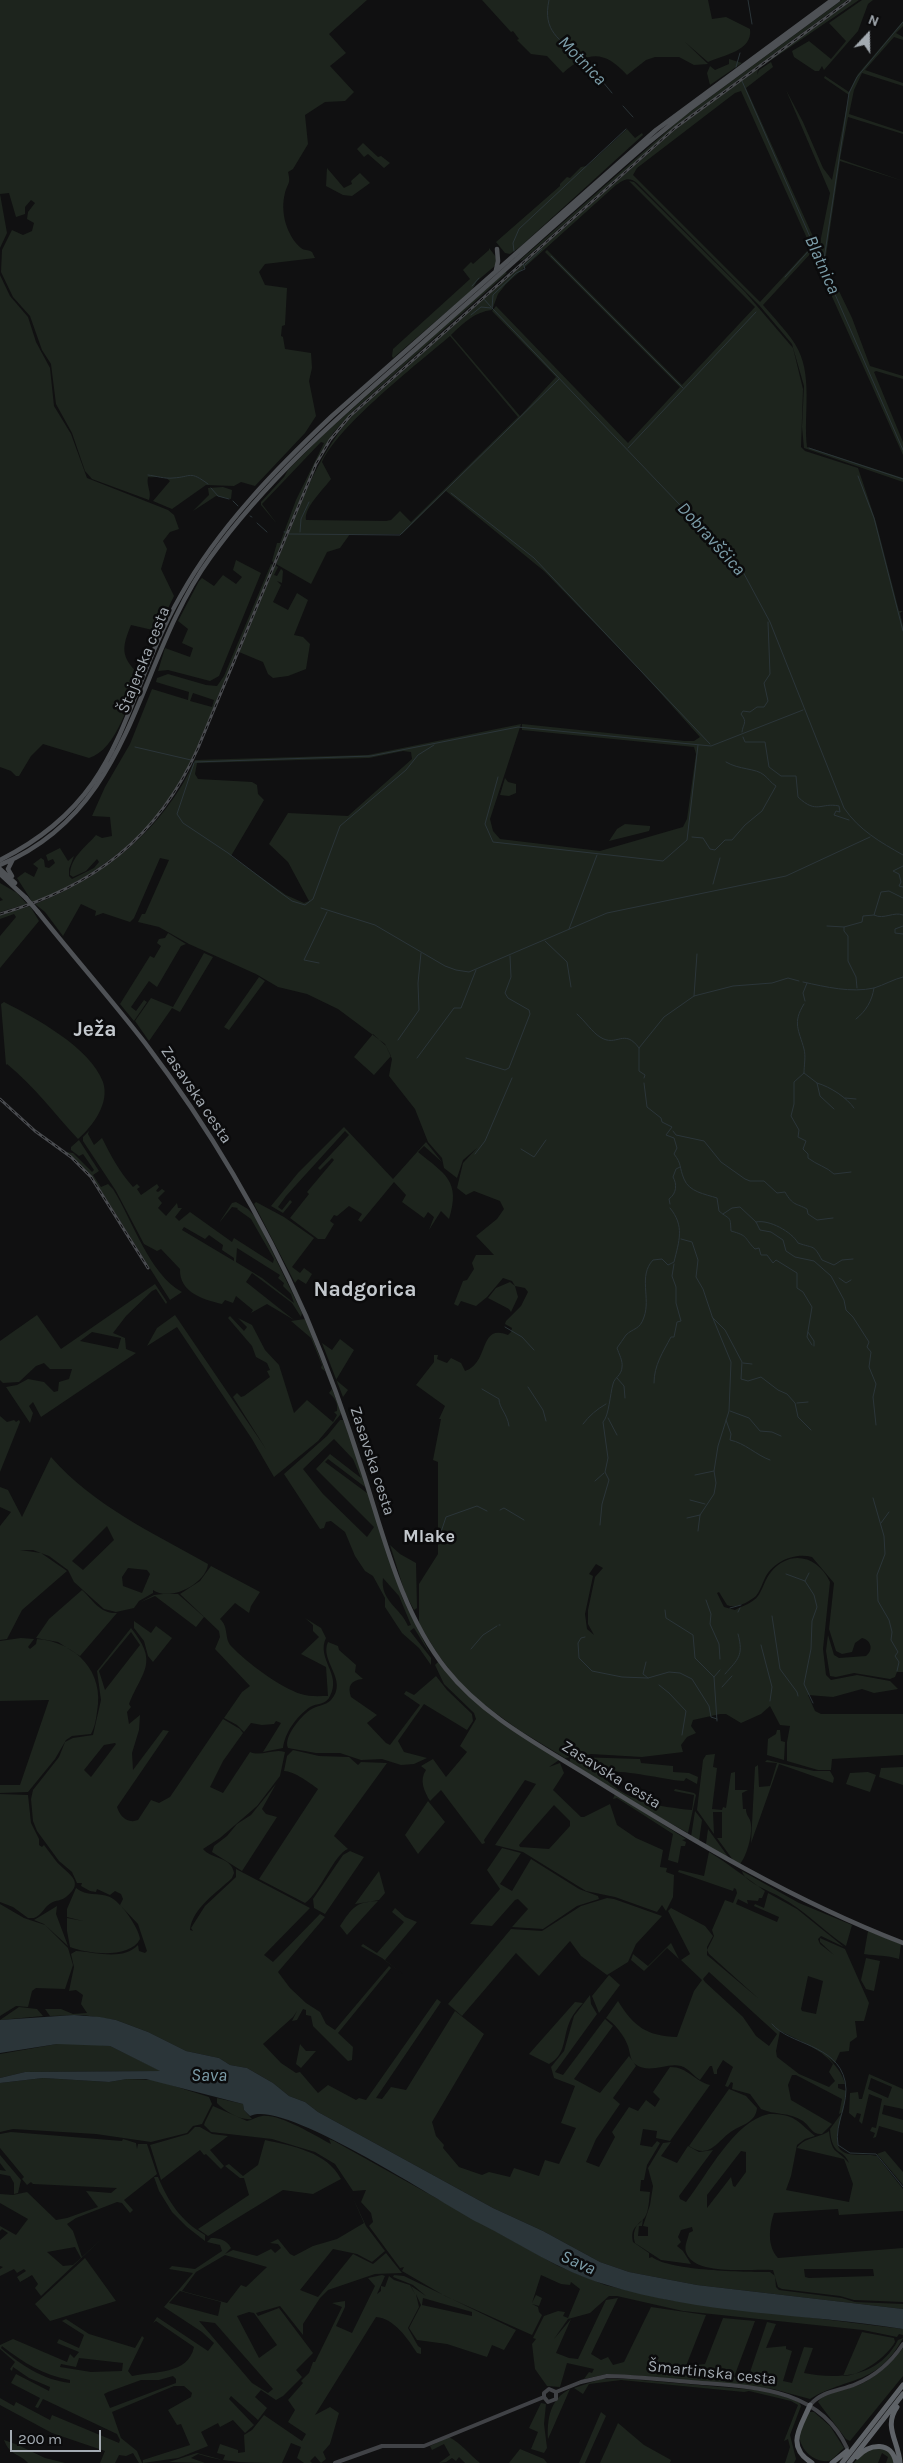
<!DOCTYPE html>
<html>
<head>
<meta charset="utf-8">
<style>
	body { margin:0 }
	#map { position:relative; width:903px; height:2463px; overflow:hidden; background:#101011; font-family:Karla,sans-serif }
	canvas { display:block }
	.north { position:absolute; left:843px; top:10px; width:50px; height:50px; -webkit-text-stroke:4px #0b0b0c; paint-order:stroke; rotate:21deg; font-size:14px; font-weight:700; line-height:20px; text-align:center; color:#a3aab1 }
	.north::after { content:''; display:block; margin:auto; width:18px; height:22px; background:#a3aab1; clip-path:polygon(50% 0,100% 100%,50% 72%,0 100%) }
	.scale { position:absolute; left:10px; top:2430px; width:91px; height:22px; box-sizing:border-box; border:2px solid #a3aab1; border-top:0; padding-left:6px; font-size:15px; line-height:18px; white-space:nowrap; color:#a3aab1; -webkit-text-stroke:4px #0b0b0c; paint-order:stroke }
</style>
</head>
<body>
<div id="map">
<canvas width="903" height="2463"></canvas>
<div class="north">N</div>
<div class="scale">200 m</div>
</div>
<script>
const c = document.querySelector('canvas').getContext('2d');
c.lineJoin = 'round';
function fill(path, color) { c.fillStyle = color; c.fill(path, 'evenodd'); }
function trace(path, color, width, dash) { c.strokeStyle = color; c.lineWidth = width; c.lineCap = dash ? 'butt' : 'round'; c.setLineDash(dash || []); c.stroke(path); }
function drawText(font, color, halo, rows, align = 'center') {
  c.font = font + ' Karla,sans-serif'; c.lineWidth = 5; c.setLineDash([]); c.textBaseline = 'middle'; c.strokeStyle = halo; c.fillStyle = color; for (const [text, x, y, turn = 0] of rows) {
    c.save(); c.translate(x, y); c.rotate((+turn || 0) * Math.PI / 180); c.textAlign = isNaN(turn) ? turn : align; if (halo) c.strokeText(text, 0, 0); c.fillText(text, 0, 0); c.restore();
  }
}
fill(new Path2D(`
	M0,0H367L329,34L346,53L330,66L354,92L345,101L325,102L305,115L308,144L293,169L288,172C291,184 288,182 285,193C280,211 286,235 301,248C305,251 307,249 312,252L315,258L265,264L259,272L265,285L287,288L285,325L282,326L281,336L283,337L285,349L311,353L312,368L309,381L316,416L305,433L255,486L241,482L234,486L206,485L172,509L153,501L170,481C163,475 156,478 148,477C146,486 152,492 149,500L92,479L85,471L72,433L56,404L51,364L42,350L30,316L13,297L1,272L2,250L12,230L23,235L32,231L34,223L27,219L28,212L35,203L31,200L25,207V214L16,217L9,193L0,194L7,233L0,248Z
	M482,0H708L712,19L726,17L750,29C753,51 723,55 708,62L685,42L708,64L694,65L679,57H655L646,60L627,75C604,50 588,51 563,73L547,56L531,54L517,40L519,39L513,31L511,32Z
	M842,0H847L677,125L523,260L519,261L683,117Z
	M852,0H859L758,69L757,75L759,70L771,62L773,67L746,88L815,241L820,243L830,193L786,90L803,122L823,168L832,180L849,95L824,78L825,76L849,92L858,74L903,21V26L896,33L903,37V40L894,37L865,70L903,83V86L862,73L854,90L849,114L903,132V134L848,117L840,159L903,181L840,161L825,262L852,318L870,366L903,376V379L876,371L874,372L903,442V455L812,252L763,305C774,318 786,330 795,344C814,374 803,414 807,447L903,478V482L804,448L802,427L804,386L792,344L759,305L637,183C628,176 624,180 616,185L506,284L498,294L492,310C475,312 464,322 451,335L520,416L556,377L492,311L496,306L628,443L680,387L545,252L547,250L682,385L755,307L629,181L634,182L745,292L793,348L803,389L801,447L805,451L858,468L876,522L899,611H903L900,613L903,626V1672H897L895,1677L890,1679L854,1673L836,1677L830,1676L826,1651L828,1635L834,1655L839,1658L866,1656C874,1650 871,1640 862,1638L855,1643L852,1652L842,1654L836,1651L829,1629L834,1583L812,1557C794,1552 773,1562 765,1578C762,1584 760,1591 756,1596C749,1602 736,1609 727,1605L719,1592L717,1593L724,1607L735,1610C742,1606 753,1603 758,1596C763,1589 765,1579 771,1572C790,1549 818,1556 830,1582L823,1649L826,1675L831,1680L857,1675L890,1681L898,1689L874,1693L862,1689L833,1697L808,1695L815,1711L821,1714H903V1755L832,1759L831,1770H818L787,1761V1742L790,1726L780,1725L770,1706L761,1714L741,1723L726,1714H720L693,1720L691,1726L696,1733L687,1737L681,1745L683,1752L642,1757L591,1754L565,1758L519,1730L479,1701L456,1678L439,1656L419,1624V1584L438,1554V1462L433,1460L441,1419H439L445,1406L416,1385L434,1362V1355H438L437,1359L447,1363L451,1358L461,1363L465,1371C490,1363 478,1323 508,1335L511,1332L512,1328L505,1324L506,1321L521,1306L528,1292L525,1288L515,1286L518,1297L511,1312L509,1309L488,1298L496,1288L510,1282L515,1286L512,1281L503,1278L487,1297L476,1306L461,1301L458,1306L454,1304L463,1281L467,1280L474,1269L472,1263L476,1255H494L476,1236L497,1219L504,1209L500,1201L474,1191L466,1195L457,1188L463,1163L477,1148L463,1160L457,1178L444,1168L442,1158L428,1142L415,1109L389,1076L392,1059L385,1044L338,1009L307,994L278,987L256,974L189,944L159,927L138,922L142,914H145L169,860L160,858L134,918L130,922L103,913L95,916L96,911L81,904L63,936L45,912L35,904C104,877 164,829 195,760L368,755L521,724L490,819L493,831L500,839L600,851L683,827L687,819L696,754L694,747L522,730V724L685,741H694L700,737L637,667L544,571L446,491L402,534H350L340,548L327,552L311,584L276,564C298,511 315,457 354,414L677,128L808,30ZM741,91L810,245L808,250L760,302L633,175L637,168L735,93ZM450,336L518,417L411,522L400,511L391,520L386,521L306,520C304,507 324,489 331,479L322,462C338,426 417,364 450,336ZM403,751L411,752L412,759L348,816L288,813L269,844L288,862L309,901L304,903L286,895L231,856L264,800L258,794L257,785L252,782L198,779L195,774L197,763L369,758ZM596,1564L603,1568L595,1577L588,1610V1624L594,1635L587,1629L585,1614L593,1576L589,1574Z
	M862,0H873L868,4L858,31L824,70L822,66L819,71H815L794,57L792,51L809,41L831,59L846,41L829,23Z
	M729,59L742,63L710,85L707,73L710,66L715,70L729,64Z
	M627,129L635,138L642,133L643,135L521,246L510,254L505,253L496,242L560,186V184L567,177L570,178L581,167L587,166Z
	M363,143L378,157L381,156L390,163L384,168L368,154L364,157L357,149Z
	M327,168L344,188L352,184L351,181L360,173L370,183L352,196L343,195L326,186Z
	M489,248L496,257V265L477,281L472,290L393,358L392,356L393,349L470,279L463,270L471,262L473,264L489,250Z
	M505,272L507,273L353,411L333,433L316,462L274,563L272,561L277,543H280L296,500L324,443L321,442L262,504L277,524L261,505V502L284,477L288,470L322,436Z
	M0,275L10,296L28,317L36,342L50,368L54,406L71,434L87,478L168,510L174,515L179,529L170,532L163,541L167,549L161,569L174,596L157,631L131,625C122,647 120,657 139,674C130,699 117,750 89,758L43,744L31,756L19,776H16L11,771L0,767Z
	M223,487L232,490L231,499L216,496L193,511L209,495L208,488Z
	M236,560L261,573L219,676L210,681L168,670L158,671L165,648L190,657L193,648L182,643L188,629L178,621L199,581L202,578L214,586L223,575L236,584L242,577L233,570Z
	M271,564L273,565C254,610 235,656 216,702C208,722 200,742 191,762C158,830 102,874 33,903L17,878L25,872L34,877L38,868L33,864L41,858L44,860L45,867L49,868L55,863L53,859L48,861L46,855L60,848L68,861L74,856L69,869V876L72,879L94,868L99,862L97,859L86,871L73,877L70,875C70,857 87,846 96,835L102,838L112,836L110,817L92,816L105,787L130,744L152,689L188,700L189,692L156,682L157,678L168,674L206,685L217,686L224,676ZM193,693L214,700L212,707L190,701Z
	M275,565L278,567L274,575L277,576L281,569L283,571L282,583L277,581L281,585L273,602L288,610L297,593L308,600L294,635L303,637L310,644L306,669L288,676L273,678L268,674L263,662L239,652Z
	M505,778L508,782L516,784V793L509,796L500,795Z
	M625,824L650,826V828L649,831L609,841L617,829Z
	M0,883L17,893L27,904L0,912V901L3,900L0,897Z
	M30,906L39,921L0,968V936L16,917L14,914L0,919V915Z
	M168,933L186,944L181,946L157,987L149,981L131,1007L136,1011L144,1000L147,1002L134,1021L120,1004L150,956L154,958L161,946L157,943L159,939L165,938Z
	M204,953L213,957L180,1012L172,1008L149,1041L135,1021L151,998L173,1007Z
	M259,977L265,981L229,1030L224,1027Z
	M4,1002C35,1018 90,1047 103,1082C110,1103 93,1126 78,1139C53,1112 35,1087 7,1064L6,1065L1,1004Z
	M373,1034L386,1046L391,1056L374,1075L354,1057Z
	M344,1127L393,1179L426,1142L442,1162L424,1146L418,1152C445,1174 461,1181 449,1219L441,1211L429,1230L434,1217L428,1212L424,1218L402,1202L406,1195L394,1182L361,1222L358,1220L362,1214L349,1206L337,1216L334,1215L330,1221L334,1224L325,1239H318L290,1218L309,1194L307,1192L334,1160L332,1158L320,1170L318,1168L349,1135L345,1131L286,1196L278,1207L282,1210L290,1200L292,1202L283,1213L271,1206L298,1173Z
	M89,1131L88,1134L94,1145L102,1138C111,1156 119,1171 133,1187L137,1184L140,1187L137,1189L141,1195L157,1184L159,1187L156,1191L158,1192L162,1189L165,1191L158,1198L162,1203L158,1208L166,1216L177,1203L178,1208H182L175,1217L179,1221L190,1212L232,1242L234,1238L273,1263L274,1259L251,1219L237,1209L238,1208L232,1207L219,1223L232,1203L236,1202L248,1209L256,1218L302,1313L301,1317L292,1303L252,1273L246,1282L294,1320L267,1304L251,1313L253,1310L236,1296L233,1303L225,1300L222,1304C205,1300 179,1293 180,1269L161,1249L157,1251L144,1244L116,1191L83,1141V1137ZM184,1227L205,1239L209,1235L223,1245L222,1250L234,1258V1261L182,1230ZM237,1248L280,1275L278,1278L284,1283L283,1286L291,1294L294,1303L262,1278L236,1262Z
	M79,1140L99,1171L93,1175L101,1187L108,1184L113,1189C132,1219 149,1274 182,1292L170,1300L93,1178L66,1152L73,1153L92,1172L94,1170L83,1154L79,1156L71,1150V1147Z
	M256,1202L284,1217L314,1238L292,1267L300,1273L304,1268L312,1274L306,1284L298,1279L295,1283L254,1204Z
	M155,1284L167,1302L166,1304L156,1289L152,1291L126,1316L113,1333L125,1338L126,1349L136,1353L41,1417L33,1402L29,1406L33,1413L30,1423L6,1387L17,1385L28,1379L44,1382L54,1392L58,1391L59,1382L69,1379L72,1369H50L44,1363L36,1366L19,1382L3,1383L0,1380V1341L37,1315L61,1349ZM92,1332L121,1338L118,1349L80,1341Z
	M175,1315L266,1449L233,1397L237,1393L241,1397L244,1396L270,1377L267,1371L270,1370L267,1363L256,1357L252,1346L228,1318L230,1316L244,1331L247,1327L238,1318L252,1325L265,1350L279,1365L294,1413L307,1400L333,1422L337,1415L334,1412L337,1411C338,1403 335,1398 329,1393L332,1389L326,1372L321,1368L322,1365L311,1338L291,1321L305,1319L341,1412L340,1415L318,1441L274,1477L252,1439L177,1327L147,1346L157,1328Z
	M340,1339L354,1350L336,1380L348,1390L343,1397L322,1343L332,1350Z
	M0,1416L7,1422L14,1420L16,1422L19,1420L20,1422L0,1472Z
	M340,1420H343L350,1436L402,1597L430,1654L414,1628L410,1631L431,1658V1665L419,1648L402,1633L385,1607V1598L373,1576L365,1571L355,1556L345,1532L331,1521L326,1522L324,1528L320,1529L284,1474L327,1436ZM334,1439L353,1459L361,1478L330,1454L316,1469L374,1527L367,1537L323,1494L303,1469ZM328,1459L365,1487L367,1493L325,1462ZM383,1578L399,1596L411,1625L408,1626C401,1608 380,1601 383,1578Z
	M51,1457C94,1506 153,1533 208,1564C206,1584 170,1602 153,1590V1593L139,1601L134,1608L116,1612L104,1609L74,1582L68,1570L49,1556L33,1550H20L41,1553L67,1571L22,1610L7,1639L0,1640V1526L11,1512L0,1507V1487L8,1490L22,1517ZM107,1526L114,1540L83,1570L72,1561ZM128,1568L147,1570L150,1574L142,1593L123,1586L122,1577Z
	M390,1545L400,1554L416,1563L417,1608L414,1610L405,1593Z
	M211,1566L260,1592L251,1606L249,1613L235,1603L220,1619C229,1627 224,1638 231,1646C246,1662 281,1688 301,1694C309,1697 320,1696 328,1696L326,1667L301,1654L319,1637L313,1631V1625L305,1618L321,1628L326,1638C316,1659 342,1674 330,1696C326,1705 317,1703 310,1707C297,1716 285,1732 283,1748L263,1752L281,1723L276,1721L274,1724L262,1725L251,1723L244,1732L237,1725L224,1718L242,1692L250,1686L215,1649L220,1637L219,1631L180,1594L200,1581Z
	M82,1590C93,1600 100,1614 117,1613L80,1656L58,1642L36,1638L49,1619Z
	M163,1594H178L204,1617L196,1627L155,1596L141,1602L154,1595Z
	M134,1621L151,1633L156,1626L172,1638L153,1662L148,1656L144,1641L134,1628Z
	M131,1628C159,1663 143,1670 129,1704L131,1707L127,1712L129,1724L140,1715L139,1730L132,1753L133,1770L163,1730L169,1731L117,1807C120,1817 128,1824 138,1820L151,1800L159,1803L170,1797L223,1719L240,1729L243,1733L223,1761L210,1787L223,1793L250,1752C261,1757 274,1748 285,1752L280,1776L257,1806L220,1838L203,1849C211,1859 232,1857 234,1873L232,1878C218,1892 192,1908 190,1930L193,1931L191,1928L205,1906L236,1877V1869L310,1908L264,1955L273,1962L320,1914L325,1917L278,1972L290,1988L306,2003L320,2012L326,2024L335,2030L389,1966L391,1968L338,2033L353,2047L352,2060L348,2061L313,2026L311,2016L306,2015V2010L303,2009L297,2020L292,2021L297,2011L293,2017L263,2044L281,2063L296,2073L300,2072L318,2093L328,2085L356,2100L359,2098L366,2100L437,1999L441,2002L376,2098L382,2099L391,2087L406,2090L455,2011L484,2034L432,2122L436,2136L444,2145L443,2148L459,2167L482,2175L489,2172L510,2177L514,2168L539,2176L545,2160L559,2164L576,2128L561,2123L575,2086L554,2078L551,2067L564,2051L574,2016L590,1995L591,2004L597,2014L555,2072L563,2075L605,2019L613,2026L574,2079L600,2093L629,2056L636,2066L613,2098L620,2104L596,2139L586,2162L599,2167L615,2137L612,2132L629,2107L638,2111L646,2100L655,2107L660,2099L653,2092L670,2067C688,2067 694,2081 710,2085L670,2141L656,2138L657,2131L643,2129L640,2145L652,2147L657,2141L660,2143L647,2165L644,2180H641L640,2191L650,2192C649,2199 649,2211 645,2217C638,2227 630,2226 633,2242L649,2253V2258L652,2257C670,2271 746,2272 770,2272L775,2276L776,2287L779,2290L842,2298L855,2302L903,2304V2309L697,2285L629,2272L600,2262L543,2231L493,2208L318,2112L305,2102L289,2096L273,2083L247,2068L230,2065L219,2058L186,2051L148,2032L116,2020L83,2015L50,2016L45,2009H61L73,2014L87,2013L81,2004L83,1995L76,1990L69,1991L74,1967L71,1954L76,1951C95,1952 123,1961 138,1945L139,1951L145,1953L147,1951L138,1924L120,1905L123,1899L121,1894L115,1891L110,1895L97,1889L96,1892L90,1891L81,1886L82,1883H77L72,1872L59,1861L37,1831L33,1821L31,1799L33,1790L59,1757L65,1742L73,1738L93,1735L101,1700L97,1671ZM131,1632L140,1645L105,1690L99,1671ZM115,1743L116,1744L91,1777L84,1770L104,1745Z
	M21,1638L34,1639L28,1647L30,1649L36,1644L37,1639C76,1642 105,1672 97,1712C96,1719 95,1727 91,1734L72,1736L66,1740L55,1759L28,1792L0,1793V1785H20L49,1700L0,1701V1641Z
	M328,1642L338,1646L339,1650L356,1665L355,1672L363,1679C351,1680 347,1686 351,1697L377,1715L367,1723L386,1743L390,1745L420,1705L404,1694L406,1691L414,1695L436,1676L447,1690L472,1714L473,1721L467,1730L424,1704L398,1741L404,1752L427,1758L414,1764L401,1765L382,1759L361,1760L340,1753H316L288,1748C283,1737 301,1716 310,1710C317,1705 325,1706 331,1700C349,1680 319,1661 328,1642Z
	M438,1662L460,1688L559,1760L549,1767L560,1763L564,1773L553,1790L581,1817H584L610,1804L617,1825L636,1838L663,1850L660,1867L667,1868L666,1872L674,1875L673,1897L666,1911L662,1905L657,1912L615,1897L586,1891L523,1852L495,1845L536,1784L525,1780L484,1840L485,1843L482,1844L441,1790L430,1801C424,1791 419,1780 426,1770L421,1766L433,1759L446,1777L467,1752L460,1746L476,1719L474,1713L444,1684L435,1665ZM554,1805L570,1821V1826L549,1849L520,1847L519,1845Z
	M777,1730H780L781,1741L785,1742L784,1760L767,1755L768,1739L776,1734Z
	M293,1750L319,1756L349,1757L358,1765L361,1762L387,1763L334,1836L348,1849C334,1854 321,1892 305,1903L259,1879L318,1789C310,1783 294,1771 284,1771L287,1756Z
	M715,1754L713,1767L717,1768L712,1809L722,1810L723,1807L726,1808L731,1773L735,1772V1790H748L742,1793L743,1809H746C746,1814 748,1816 750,1820C754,1831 747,1856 740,1864L733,1860L717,1838H722V1812H713L714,1834L697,1810L703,1760L706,1755Z
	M575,1757L640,1759L641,1763L673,1766V1772L689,1773L698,1777L697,1784L686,1778L684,1781C666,1780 615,1767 601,1773C621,1801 660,1807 692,1810L694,1795L674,1791L675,1789L694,1793L696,1795L688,1833L638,1805L570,1762V1759Z
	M767,1760L814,1771H830L834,1778L833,1783L779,1764L751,1843L755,1767L758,1765L759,1787L770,1786L777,1763L765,1762Z
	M903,1767V1785L879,1777L881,1768Z
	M868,1772L876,1775L870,1792L846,1784L850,1773Z
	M276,1784L262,1809L266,1814L277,1817L242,1871L212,1852L214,1846L227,1836L237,1824L251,1815Z
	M0,1794L28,1795L31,1823L39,1839V1845L42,1847L44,1845C48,1850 52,1856 56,1861C66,1873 87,1881 66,1897C61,1901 56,1900 51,1903C44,1907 42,1915 34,1918H28L13,1907L0,1902Z
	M615,1794L686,1839L682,1840L686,1842L685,1846H681L678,1863L668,1860L673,1834L617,1798L613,1799Z
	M428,1801L445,1822L418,1854L405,1835Z
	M695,1811L702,1820L699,1841L706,1844L708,1829L729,1858L691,1837Z
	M502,1848L521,1853L500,1884L512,1891L531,1859L579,1889L598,1896L599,1899L577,1906L543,1929L512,1927L528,1909L518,1899L515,1900L492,1926L470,1924L500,1889L487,1870Z
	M350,1851L364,1857L325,1914L314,1908L313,1899L343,1855Z
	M709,1852C729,1864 746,1878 765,1891L762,1898H759L758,1901L747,1900L748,1904L738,1899L736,1904L777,1922L779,1917L754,1906L755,1904L764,1908L768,1893L797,1909L844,1947L821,1936L818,1939L820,1944L834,1955L820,1942V1938L845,1949L869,2003L864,2021H855L857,2037L850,2042L849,2051L840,2052L835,2063L828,2057C836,2067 842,2072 845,2084H838V2088L846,2091L843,2112L839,2114L842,2099L796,2075H792L788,2085L791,2100L832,2124L822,2134C812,2135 810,2126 803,2121C790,2112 774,2115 761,2109L750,2094L732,2089L733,2083L731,2082L728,2087L725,2086L733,2067L723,2060L717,2070V2074H714L712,2066H710L700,2080C693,2076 690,2069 681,2066C666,2062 650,2075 635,2064C630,2060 630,2052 628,2046C624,2035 615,2024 606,2018L618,2001C634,2027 647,2036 677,2037L694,1991L702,1980L681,1960L690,1954L668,1911L671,1908L705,1926L713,1936L707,1947V1955L759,1999L709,1954L707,1950L714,1936L712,1930L725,1900L733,1903L737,1893L736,1889L734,1888L733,1891L678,1872L679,1870L704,1876ZM709,1972L777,2034L769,2046L756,2036L743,2017L705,1982L703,1979ZM808,1976L823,1981L816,2014L802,2011L801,2009ZM780,2031C798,2040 820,2048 833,2064L829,2072L835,2081L829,2087L799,2074L777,2057L776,2051Z
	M379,1871L385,1893L379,1900L355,1904Z
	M742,1871L799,1903L852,1925L846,1946C823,1931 805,1910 780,1897C770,1891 744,1882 742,1871Z
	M76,1888C87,1897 98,1892 110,1897C121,1902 139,1928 140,1939C130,1959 88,1954 70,1947L67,1931V1918L83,1921L67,1917V1909Z
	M607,1898L614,1899L662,1916L636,1944L628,1962L607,1975L581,1956L570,1941L539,1976L516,1953L462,2016L448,2004L511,1929L542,1931L581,1906Z
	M378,1901L347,1935L340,1926C352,1908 355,1902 378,1901Z
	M0,1904L24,1918L45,1925L68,1948L73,1965L65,1989L36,1988L32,1991L28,2007L16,2006L0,2016Z
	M57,1906L56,1914L68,1946L44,1924L34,1920Z
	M395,1908L405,1917L417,1922L385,1960L404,1975L382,1958L361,1946L363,1944L377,1953L404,1922L392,1912Z
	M868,1931L901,1944L899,1959C886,1955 878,1956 864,1954Z
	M671,1943L679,1959L667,1948L644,1971L631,1960L633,1954L648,1966Z
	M866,1958L880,1961L874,1991L866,1989L861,1980Z
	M609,1975L620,1985L599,2013L592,1996Z
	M575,2002L583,2003C576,2010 571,2017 568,2026C563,2041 565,2055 549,2064L529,2054Z
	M19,2007L37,2009L43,2016L0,2020Z
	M83,2043L110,2046L161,2071L25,2072L0,2078V2054L57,2044Z
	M300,2044L306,2051H316L301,2068L296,2064Z
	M869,2074L903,2089V2109L884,2105L882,2114L903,2120V2133L879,2126L876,2137L873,2138L875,2133L870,2131L872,2127L876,2128L882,2099L869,2094L862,2124L859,2121L861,2114L857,2113L855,2118L849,2113L850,2093L858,2092L859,2099H862ZM871,2078L892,2087L888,2098L868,2089Z
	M43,2078L109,2082L127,2079L155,2080L209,2097L212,2104L202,2124L193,2126L187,2133L151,2142L96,2134L13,2129L0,2132V2083Z
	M729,2089L746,2096L757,2108C756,2122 742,2125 732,2131C717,2141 710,2160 689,2146Z
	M217,2098L243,2104L244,2110L252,2119C241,2121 224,2111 217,2103Z
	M213,2106L247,2121C252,2120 256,2117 262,2116C281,2114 313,2135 331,2144L329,2139L334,2141L558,2266L605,2285L669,2300L903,2329V2335L899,2334L897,2337L863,2330L683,2311L617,2296H609L590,2313L568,2319L554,2339L571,2319L556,2353L569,2358L578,2359L606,2300L618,2298L591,2354L601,2360L608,2357L613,2365L624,2362L651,2307L706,2315L686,2366L705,2364L723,2318L755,2321L734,2377L748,2378L767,2322L776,2324L766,2348L786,2346V2349L792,2351L783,2381L792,2383L804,2347L813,2348L804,2373C840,2380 879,2377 898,2340L903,2338C877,2386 848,2376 810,2399L773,2389L642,2376L607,2374L584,2379L589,2372L592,2373L594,2369L567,2363L560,2387L547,2386L535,2369L532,2344L536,2339L533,2338L544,2316L558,2311L565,2312L563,2316L568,2318L580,2289L571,2282L570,2285L561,2284L541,2275L532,2303L536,2295L542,2298L539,2306L532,2304L538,2307L539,2312L542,2315L532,2335L445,2296L402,2271L404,2267L400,2268L369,2226L373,2222L371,2213L361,2202L366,2190L353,2191L335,2164L315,2152L272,2139L211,2132L204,2125L205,2122Z
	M769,2114C795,2114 797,2121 815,2136L805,2139L797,2145L791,2176L786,2190L849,2202L853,2184L844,2159L797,2148C804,2137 820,2138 829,2131C832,2155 836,2148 849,2163C843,2147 832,2158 830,2129L841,2114C842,2119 837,2129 837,2136C835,2162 862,2152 877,2156L903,2189V2211L839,2215L838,2209L774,2213C769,2228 767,2246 778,2258L903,2248V2302L854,2300L840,2296L782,2289L778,2287L773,2270C752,2268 694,2277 686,2252C684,2246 688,2239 689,2233L693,2231L692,2227L681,2230L678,2237L681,2242L677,2246L683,2251L691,2264L661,2260L635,2243C632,2234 635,2224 643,2220L642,2226H639L638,2236H648V2227L643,2226L650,2205L653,2186L648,2168L663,2143L671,2142L661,2156L677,2163L688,2146L699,2152L713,2150L679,2196L680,2199L686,2202C708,2174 734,2121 769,2114ZM741,2151L746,2152V2172L735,2187L733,2186L731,2177L707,2208V2195ZM804,2269H873L874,2276L809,2278L805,2277Z
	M195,2127H200L212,2134L228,2136L210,2150L224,2166L221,2169L206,2154L204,2155L200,2150L161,2180L150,2145L188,2134Z
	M11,2132L122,2141L123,2139L136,2143L137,2149L138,2144H147L157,2174L124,2200L133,2210L130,2213L122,2203L117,2202L76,2218L67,2224L73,2231L82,2257L108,2233L41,2296L35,2288L38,2284L32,2275L20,2282L17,2277L26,2271L24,2269L17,2273L14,2269L0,2276V2269L3,2267L0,2266V2240L8,2233L2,2229L0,2231V2226L16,2235L28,2219L0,2203V2194L13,2195L27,2192L56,2220L67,2218L98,2207L86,2191L111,2193L117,2188L33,2184L31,2182L27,2185L22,2179L24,2177L0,2148V2134ZM75,2247L81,2258L73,2265L63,2266L47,2252Z
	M265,2140C293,2146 327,2152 341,2179L313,2194L283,2190L208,2236L198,2229L249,2195L244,2178H240L225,2166L229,2164L243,2176L258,2165Z
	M885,2151L903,2172V2185L877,2154Z
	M0,2155L21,2180L18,2193L14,2194V2183L10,2176L0,2174V2170L6,2171L0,2163Z
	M154,2177H158C169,2203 181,2221 205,2235V2241L187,2227L172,2212L159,2191Z
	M352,2196L366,2226L385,2251L372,2262L357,2254L333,2249L300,2290L318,2297L353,2254L373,2264L386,2253L402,2273L375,2274L328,2290L320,2298L303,2324V2335L280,2306L256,2313L258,2316L279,2308L313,2353L296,2370L302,2377L283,2396L276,2400L261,2390L255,2397L267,2408L258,2420L231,2396L229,2399L232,2402L254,2425L245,2433L233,2420L220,2427L218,2423L201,2432L208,2446L178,2458L143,2463V2460L190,2445L181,2424L177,2425L168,2410L191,2397L192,2393L184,2386H174L112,2412L121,2438L137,2451L142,2463H139L133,2453L126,2456L119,2455L115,2463H100L105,2451L52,2433L0,2405V2398L14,2406L16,2402L50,2420L52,2415L119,2443L120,2440L117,2434L43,2399L38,2408L35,2407L40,2398L11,2383L16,2374L49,2391L50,2387L29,2378L13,2367L12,2371L10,2369L15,2362L0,2349V2345L13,2339L67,2362L70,2354L74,2358L79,2352L57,2343L59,2339L79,2348L84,2335L62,2321L66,2319L89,2334L135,2348L142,2336L144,2338L128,2371L132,2376C154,2371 188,2375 194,2347L156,2321L153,2323L157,2317L208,2351L214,2343L202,2332L164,2307L193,2273L169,2269L172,2266L195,2269L222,2251L220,2245L207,2242L211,2238C219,2238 227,2240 231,2248L225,2254L233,2250L257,2256L271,2249L275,2253L281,2248L278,2244L270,2243L278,2239L290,2254L294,2256L313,2246L337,2239L364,2223ZM225,2255L267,2267L246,2287L241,2285L227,2303L182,2291L196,2272ZM180,2291L221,2302L218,2316L169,2303ZM249,2312L254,2313L277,2345L259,2358L237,2316ZM199,2321L215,2323L273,2389L268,2393L252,2383ZM2,2346C24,2363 43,2375 70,2380V2383C43,2380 21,2365 1,2348ZM79,2358L123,2363L122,2371L91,2372L60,2367L61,2364L76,2367ZM173,2376L176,2379V2383L110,2408L104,2394L108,2392L141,2380H159Z
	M85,2258L116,2301L50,2321L35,2304Z
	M382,2275L385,2276L377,2294L381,2291V2286L385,2287L389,2276L394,2280L410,2285L415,2294L411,2286L426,2296L413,2285L393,2277L394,2275L404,2276L516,2330L504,2350L492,2345L487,2357L447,2344L417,2340L409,2328L421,2305L416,2294L419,2307L408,2328L418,2346L421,2348V2354L417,2353C408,2339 394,2318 376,2317L315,2415L330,2407L339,2413L330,2444L323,2452L326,2459L321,2463L315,2456L310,2461L312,2463H304L297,2458L301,2447L291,2443L282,2463C252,2463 226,2463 198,2454L191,2458L205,2463L169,2462L197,2453L223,2460L225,2455L217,2453L220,2444L238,2450V2453L245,2452L244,2435L252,2430L264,2415L302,2441L306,2434L288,2422L295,2410L288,2400L303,2383L301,2381L309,2373L313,2362H315L342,2307L332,2303L345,2301V2307L336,2326L352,2333L375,2286L368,2278ZM423,2298L472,2312V2316L422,2305Z
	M862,2332L894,2338L895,2342C886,2358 860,2376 843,2376Z
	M903,2348V2376L850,2441L846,2439L818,2402C826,2390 849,2390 861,2384C878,2376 891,2363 903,2348Z
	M601,2379H629L755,2390L772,2392L799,2402L801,2406L790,2435L796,2459L794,2463H785L790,2447L788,2439L784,2441L798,2405L791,2401L749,2391L744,2392L621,2380L589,2384L583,2394L574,2388Z
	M570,2389L548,2439C547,2419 550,2399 570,2389Z
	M541,2403L546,2404L544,2424L547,2448L544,2453L531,2449L538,2432L529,2428Z
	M601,2412L606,2416L585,2463H579Z
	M810,2412H814L830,2426L844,2448C839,2452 835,2458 829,2461C811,2463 796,2445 800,2429C802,2423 807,2416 810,2412Z
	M618,2423L644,2445L671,2460L670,2463H600Z
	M449,2437C462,2444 469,2454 480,2463H465L459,2457L456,2461L452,2458L446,2462L439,2463L450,2455L444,2444L432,2450L430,2446Z
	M4,2440L18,2445L21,2441H23L20,2446L45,2458L65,2463H28C19,2453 10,2456 4,2440Z
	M875,2447L889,2451L895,2463H886L888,2457L882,2453L878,2463H854L859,2456Z
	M520,2449L544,2459L547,2463H509Z`), '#1d241d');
fill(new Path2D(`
	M74,2015L100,2017L116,2020L148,2032L186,2051L219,2058L230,2065L247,2068L273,2083L289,2096L305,2102L318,2112L493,2208L543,2231L600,2262L629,2272L697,2285L903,2309V2329C804,2313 701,2315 604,2284C560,2271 520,2244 479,2223C442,2204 284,2098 250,2116L244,2110L243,2104L146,2079H127L109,2082L43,2078L0,2083V2078L25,2072L160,2071L110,2046L57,2044L0,2053V2020Z`), '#2b3539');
trace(new Path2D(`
	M549,0C542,32 560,39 580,58C592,68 602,81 612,93
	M748,0L752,24
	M736,67L740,53
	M742,81L903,450
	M623,106L633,117
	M514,251L513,243L519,229L626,129
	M551,256L683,388
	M523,263L525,269L516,273L493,295L492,308L742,570L770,622L844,808C859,830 880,842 903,855
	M525,265L542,249
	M823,266L849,93L857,77L903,22
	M785,277L813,246
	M472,286L479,278
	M483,298L491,307
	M471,315L481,307L491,308
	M628,448L756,312
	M809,448L903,479
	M148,475C156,476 165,479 173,478C192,477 189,470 208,484
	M858,476L874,518L903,631
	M211,488L218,496L229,499
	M451,493L534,558L710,744
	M233,501L238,506
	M250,516L252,517
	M257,523L267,532
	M284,532H286
	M300,532L301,519L309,502
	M289,534L400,535L559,379
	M742,732C743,723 748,723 741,714L743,711L750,712L757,707H764L768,701L764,683L770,674L768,622
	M743,737L745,742H765L769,767L781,776H796L798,797C817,815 821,802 839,806L840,812L836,811L834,815L849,820
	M135,747L191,760
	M195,762L371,756L518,727L711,746L803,710
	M194,763L177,814L183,823L228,853L281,893L292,901L305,905L313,899L340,826L406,770L418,755L434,745
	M498,777L485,824L493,842L663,861L687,840L698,745
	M692,837L703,838L710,849L715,850L725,840H732L745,825L762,811L776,786C771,783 768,778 764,775C756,768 739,770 726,762
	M903,866L893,871L899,874L901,882L899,886L903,887
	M713,884L720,858
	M903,898L889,891L881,892L874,915C884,920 894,911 903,915
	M321,908L375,925L445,966L456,970L469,972L607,913L786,876L870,837
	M827,926L844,927
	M903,926L895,929V933L903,934
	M569,929L597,855
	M545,941L567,962L571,987
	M319,963L304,960L327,912
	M803,982C826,987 851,993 874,988C884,985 894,979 903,977
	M857,988L856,977L848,961V936L844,931V927L862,922L863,916L874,915
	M694,996L697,954
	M805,1001L803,993L807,983
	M804,1004C792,1023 799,1030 804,1049C806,1056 804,1066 804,1073L794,1082V1104L791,1116L799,1130L798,1137L806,1141L803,1149L808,1154V1158C817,1165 827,1167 834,1174L851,1172
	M577,1014C585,1021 592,1032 600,1037C617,1048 624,1027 639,1048
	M856,1019C866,1011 872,1001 874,988
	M398,1040L419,1010L418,983L421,953
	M417,1058L454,1008H461L476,970
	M466,1058L505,1070L509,1068L530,1014L529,1010L508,998L505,993L511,977L510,956
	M804,1073L817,1083L820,1096L834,1109
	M644,1078L645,1075L639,1071V1048L664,1017L694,996L733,986L772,983L788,978L799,981
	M644,1083L647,1107L661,1118L662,1122L672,1127L666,1135L674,1138L677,1148L674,1154C682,1164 679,1167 684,1179C689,1192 705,1194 717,1198L719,1211C731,1221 730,1215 731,1231C749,1236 743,1237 755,1249L759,1248L761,1255H767L773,1263L776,1260L797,1273V1288L803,1292L812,1307L807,1337L812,1345
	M817,1083C831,1087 847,1098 854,1108
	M845,1098L856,1099
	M673,1131L676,1135L704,1141L721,1162L745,1179L750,1181H764L777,1193L785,1192C793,1206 796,1203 807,1209L808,1214L817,1220L833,1218
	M521,1149L534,1157L546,1140
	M475,1154L485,1141L512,1078
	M670,1204L669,1199C677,1193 677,1184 673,1177L676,1169L680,1167
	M723,1214L732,1208L740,1207L756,1222L760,1230L771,1232L783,1240L786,1251L795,1257L814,1261L831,1276L844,1300L846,1310L853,1317L869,1342L867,1347L871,1352L869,1367L876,1384L873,1397L876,1425
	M756,1222C769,1219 792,1232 798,1243C815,1249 813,1244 822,1260L834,1265L842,1260L853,1259
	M681,1239L692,1242L698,1260L696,1277L703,1289L712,1316L731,1362L729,1411L718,1446L714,1471L716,1483L714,1494L700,1515L698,1531
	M839,1278L846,1283L851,1280
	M712,1317L725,1330L742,1362L741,1379L748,1381L761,1377L778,1390L787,1394L795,1403L798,1417L811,1430
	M505,1327L522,1337L534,1350
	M808,1332L814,1341V1346
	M743,1363L752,1364
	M617,1378L624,1386L625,1398
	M654,1383C654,1365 663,1352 671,1337H674L677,1322L681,1321L676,1303V1287L672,1276L674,1264
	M528,1387L543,1410L546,1421
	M482,1389L499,1399C499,1408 507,1413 509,1426
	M797,1403L808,1402
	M730,1411L749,1418L760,1431L772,1432L781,1436
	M608,1418L617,1435
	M726,1420L731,1434L730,1440C745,1443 756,1455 770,1460
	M583,1424C589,1416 597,1409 606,1404
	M695,1475L714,1471
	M595,1481L604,1473
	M873,1498L884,1536L885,1554L877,1575L878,1601L889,1620L892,1632L891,1640L898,1652L895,1656L899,1662L897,1671
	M690,1500L705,1504
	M500,1510L504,1508L524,1520
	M687,1518L700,1515
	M881,1523L889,1512
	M600,1525L602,1504L609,1480L605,1472L608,1458L603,1422C609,1416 610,1394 613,1384C614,1378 622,1375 622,1367C623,1361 619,1354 617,1348C620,1344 623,1339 626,1335C633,1328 640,1330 644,1317C651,1298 638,1276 653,1260L662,1259L668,1265L674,1262C679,1241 685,1226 670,1208
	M439,1538L446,1517L477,1506L487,1511
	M786,1574L805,1581L814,1595L817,1607L812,1621L811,1649L804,1684L813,1703
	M805,1581L809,1573
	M706,1600L711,1614L710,1624L719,1644L720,1659
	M730,1608L741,1605
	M665,1610L666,1618L693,1635L695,1658L714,1677L717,1721
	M738,1612L740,1608
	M772,1616L780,1669L797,1692L798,1696
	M499,1625H500
	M585,1637L581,1638L578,1643L579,1658L592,1671L622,1677L648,1678L669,1672L680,1673L692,1679L709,1706L711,1717L717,1719
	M761,1645L772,1687L770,1701
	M471,1649L483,1635L497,1626
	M646,1662L643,1674L648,1678
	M725,1674C738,1659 744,1656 738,1634
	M714,1677L720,1670
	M659,1685L669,1693L686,1711L682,1735
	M722,1687L732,1676
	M772,2024C789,2045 837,2044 845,2081C850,2103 834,2123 838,2145L850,2153L876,2154L903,2187`), '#2b3539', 1);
trace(new Path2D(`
	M556,2392L581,2382L607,2376C635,2376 663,2380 691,2382C750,2387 819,2386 847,2448
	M544,2397L548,2402L556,2399V2392
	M544,2397V2393L549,2389L556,2392
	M810,2405C823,2390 840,2391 856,2384C875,2376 892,2361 903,2344
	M335,2463L382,2446H424L544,2397`), '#404246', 4);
trace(new Path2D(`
	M496,270L498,261L497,249
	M0,860C128,796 119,703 181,595C219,527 276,469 332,416L656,130L832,0
	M0,865C136,808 134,663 210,558C268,477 344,412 418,347C495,279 571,210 648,143L690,109L838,0
	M0,869L15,883
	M0,874L26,898
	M12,876L8,869L13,859
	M38,912C73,956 110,998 145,1043C209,1127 263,1219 306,1316C328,1368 347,1421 364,1475C385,1541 402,1613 446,1669C484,1717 541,1746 592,1778C693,1841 792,1900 903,1943`), '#4e5155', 4.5);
trace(new Path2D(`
	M810,2405C802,2425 784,2446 812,2463
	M897,2407C883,2427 899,2442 900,2463
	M857,2457C870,2443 892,2441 896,2463
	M832,2463L847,2451
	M842,2463L903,2385
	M849,2463L903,2394`), '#5e6267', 5);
const rail = new Path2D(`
	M0,914C93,887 158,838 198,748L316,464L330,440L350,416L675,128L850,0
	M0,1099L35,1131L71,1157L91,1177L148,1268`);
trace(rail, '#494b4f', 3);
trace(rail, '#0b0b0c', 1, [4]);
trace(new Path2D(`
	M26,898L38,912`), '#4e5155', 4.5);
drawText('16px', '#a3aab1', '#0b0b0c', [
	["Štajerska cesta",144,660,-68],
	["Zasavska cesta",196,1095,56],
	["Zasavska cesta",372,1461,72],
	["Zasavska cesta",611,1775,32],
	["Šmartinska cesta",712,2373,6]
]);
drawText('italic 18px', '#7c9da9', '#0b0b0c', [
	["Motnica",582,61,46],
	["Blatnica",822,265,66],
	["Dobravščica",711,539,48],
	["Sava",209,2076],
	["Sava",578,2263,24]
]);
drawText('bold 18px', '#c3c8cd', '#0b0b0c', [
	["Mlake",429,1537]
]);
drawText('bold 21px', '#c3c8cd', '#0b0b0c', [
	["Ježa",95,1030],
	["Nadgorica",365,1290]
]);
</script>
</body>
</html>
